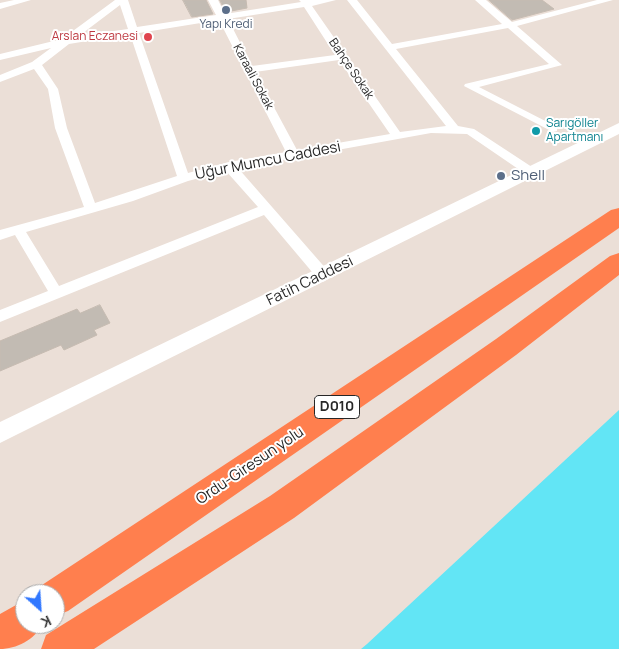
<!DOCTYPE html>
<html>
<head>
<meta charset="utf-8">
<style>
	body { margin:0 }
	#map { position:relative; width:619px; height:649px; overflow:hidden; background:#ebdfd7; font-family:Manrope,sans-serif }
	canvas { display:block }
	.north { position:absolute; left:15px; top:584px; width:50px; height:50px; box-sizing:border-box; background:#fff; border:1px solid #a9a9a9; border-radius:50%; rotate:154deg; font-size:14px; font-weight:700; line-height:20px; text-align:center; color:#272727 }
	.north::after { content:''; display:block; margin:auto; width:18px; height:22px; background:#3077ff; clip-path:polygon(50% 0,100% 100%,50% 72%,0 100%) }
</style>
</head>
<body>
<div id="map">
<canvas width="619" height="649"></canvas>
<div class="north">K</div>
</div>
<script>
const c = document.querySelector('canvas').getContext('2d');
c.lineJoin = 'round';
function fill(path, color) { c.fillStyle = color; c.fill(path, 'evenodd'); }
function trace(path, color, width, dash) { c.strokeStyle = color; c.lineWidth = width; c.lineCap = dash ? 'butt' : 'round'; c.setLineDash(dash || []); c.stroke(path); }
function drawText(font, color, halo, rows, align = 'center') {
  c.font = font + ' Manrope,sans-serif'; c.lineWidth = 4; c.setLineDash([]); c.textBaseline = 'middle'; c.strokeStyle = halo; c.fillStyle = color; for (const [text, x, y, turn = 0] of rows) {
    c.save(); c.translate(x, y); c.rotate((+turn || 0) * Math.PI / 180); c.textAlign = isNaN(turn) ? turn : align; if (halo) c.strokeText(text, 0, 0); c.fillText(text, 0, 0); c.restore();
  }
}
fill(new Path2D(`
	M619,410V649H361L367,644Z`), '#62e5f5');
const building = new Path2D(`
	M183,0H206L213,14L192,17Z
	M220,0H246L247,8L226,12Z
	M489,0H542L554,9L512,20Z
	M100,305L110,323L94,330L97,335L64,350L61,345L0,371V341L77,309L80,313Z`);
fill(building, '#c2bbb3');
trace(building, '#c6bbb1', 1);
fill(new Path2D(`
	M14,0H31L0,9V3Z
	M115,0H128L137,27L216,15L208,0H218L225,14L301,2L299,0H336L312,6L400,132L446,126L347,0H357L392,44L502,24L475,0H486L512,22L597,0H613L517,26L562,65L479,87L557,127V131L553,132L464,86L465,84L549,64L508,28L396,49L458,126L474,129L535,169L537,172L535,175H527L467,134L431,133L238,168L328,271L330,275L328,279H318L264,215L0,322V310L48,291L15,235L0,240V230L84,207L55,128L48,89L34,69L0,82V75L32,62L51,48L0,60V54L62,39ZM120,5L128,29L79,36ZM304,7L335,55L252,66L228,19ZM219,20L286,152L229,162L188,173L139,33ZM130,34L177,176L95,203L67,128L58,89L42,65L69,44ZM339,60L390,134L297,150L255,72ZM226,171L258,207L59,286L26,232L133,201L188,181Z`), '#fff');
fill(new Path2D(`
	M619,123V134L0,443V422Z`), '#fff');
fill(new Path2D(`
	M619,208V228L68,611L55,616V594H38L42,585L611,210Z
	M619,253V275L516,355L294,518L94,649H41L46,635L270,496L496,339L610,256Z
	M25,600V624H42C35,640 16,649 0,649V614Z`), '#ff7f4e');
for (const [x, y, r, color] of [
	[226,10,5,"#5c6f8a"],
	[148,37,5,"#e0444e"],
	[536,131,5,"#0f9aa8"],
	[501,176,5,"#5c6f8a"]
]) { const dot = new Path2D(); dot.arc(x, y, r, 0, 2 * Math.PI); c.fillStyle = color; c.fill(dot); trace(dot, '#fff', 2); }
drawText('12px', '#4e5e75', '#fff', [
	["Yapı Kredi",226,25]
]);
drawText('12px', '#be3a42', '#fff', [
	["Arslan Eczanesi",138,37]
], 'right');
drawText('12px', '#272727', '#fff', [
	["Bahçe Sokak",351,69,56],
	["Karaali Sokak",253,77,62]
]);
drawText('12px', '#0d838f', '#fff', [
	["Sarıgöller",546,124],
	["Apartmanı",546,138]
], 'left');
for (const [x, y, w] of [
	[337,407,45]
]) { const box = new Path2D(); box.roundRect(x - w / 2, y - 11.5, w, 23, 4); c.fillStyle = '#fff'; c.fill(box); trace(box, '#272727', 1); }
drawText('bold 14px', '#272727', null, [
	["D010",337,407]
]);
drawText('15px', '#272727', '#fff', [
	["Uğur Mumcu Caddesi",268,161,-11],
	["Fatih Caddesi",310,281,-26],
	["Ordu-Giresun yolu",250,466,-34]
]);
drawText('15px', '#4e5e75', '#fff', [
	["Shell",511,176]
], 'left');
</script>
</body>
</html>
